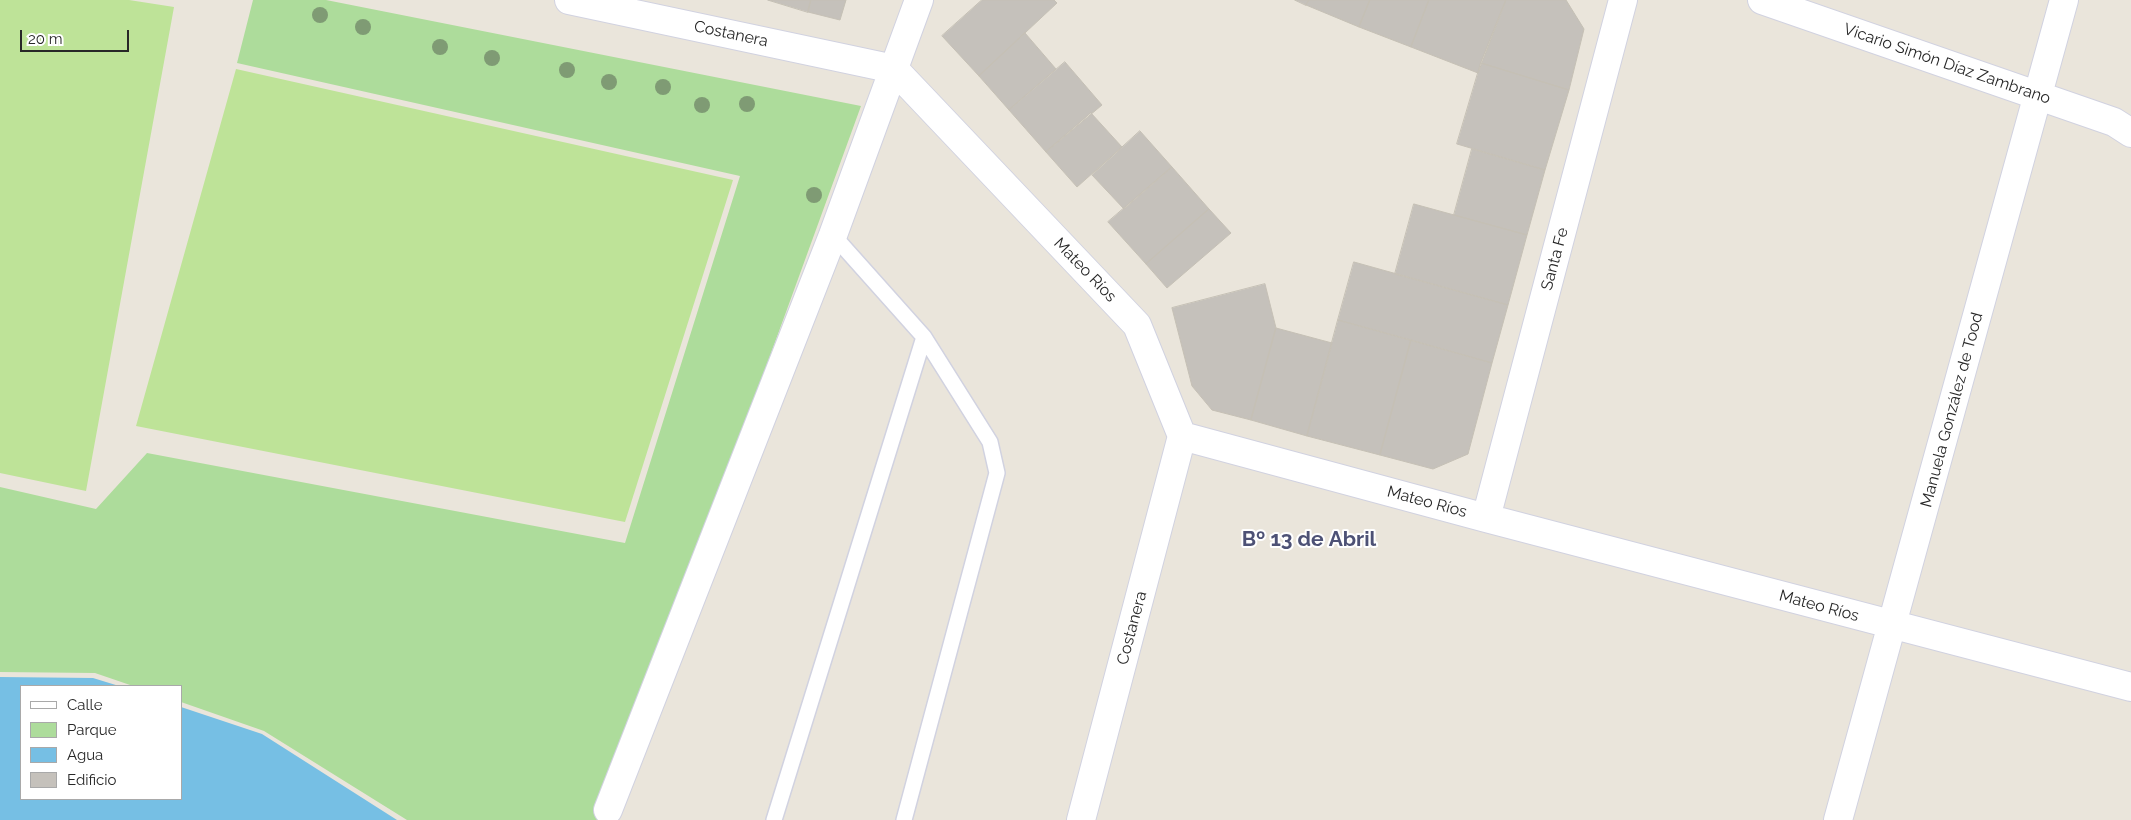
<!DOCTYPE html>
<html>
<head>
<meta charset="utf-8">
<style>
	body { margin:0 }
	#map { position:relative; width:2131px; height:820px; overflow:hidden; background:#eae5db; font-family:Raleway,sans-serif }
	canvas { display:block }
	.legend { position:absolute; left:20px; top:685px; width:162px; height:115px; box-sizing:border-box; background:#fff; border:1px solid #a9a9a9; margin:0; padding:6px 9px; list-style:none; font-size:15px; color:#282828 }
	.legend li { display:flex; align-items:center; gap:10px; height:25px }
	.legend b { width:25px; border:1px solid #a9a9a9 }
	.scale { position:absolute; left:20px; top:30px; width:109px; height:22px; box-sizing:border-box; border:2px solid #282828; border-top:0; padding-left:6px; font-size:15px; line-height:18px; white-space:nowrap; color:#282828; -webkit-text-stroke:4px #fff; paint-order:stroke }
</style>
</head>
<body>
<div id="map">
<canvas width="2131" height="820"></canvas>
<ul class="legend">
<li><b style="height:6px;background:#fff"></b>Calle</li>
<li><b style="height:14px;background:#addc9b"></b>Parque</li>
<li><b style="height:14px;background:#76bfe4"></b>Agua</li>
<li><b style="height:14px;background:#c5c1bb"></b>Edificio</li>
</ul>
<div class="scale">20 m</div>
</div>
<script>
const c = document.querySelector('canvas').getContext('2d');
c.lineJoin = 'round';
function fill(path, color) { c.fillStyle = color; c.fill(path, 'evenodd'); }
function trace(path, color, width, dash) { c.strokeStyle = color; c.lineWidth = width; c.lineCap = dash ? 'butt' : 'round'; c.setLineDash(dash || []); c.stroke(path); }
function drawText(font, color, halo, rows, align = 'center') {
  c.font = font + ' Raleway,sans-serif'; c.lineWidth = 4; c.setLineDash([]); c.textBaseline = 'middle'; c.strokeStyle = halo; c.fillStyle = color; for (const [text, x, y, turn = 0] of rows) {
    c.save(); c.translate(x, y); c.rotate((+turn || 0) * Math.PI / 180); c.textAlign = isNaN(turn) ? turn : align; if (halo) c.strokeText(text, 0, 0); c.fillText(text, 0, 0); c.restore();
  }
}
fill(new Path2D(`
	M253,0H326L861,106L695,562L597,820H407L264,731L181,702V686H133L95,673L0,672V487L96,509L147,453L625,543L740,176L237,63Z`), '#addc9b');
fill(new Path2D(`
	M0,0H129L174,7L86,491L0,473Z
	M236,69L733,180L625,522L136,426Z`), '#bee398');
fill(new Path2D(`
	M0,677L93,678L119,686H21V799H181V707L262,734L397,820H0Z`), '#76bfe4');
const building = new Path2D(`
	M768,0H811L808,12Z
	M811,0H846L840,20L808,12Z
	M982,0H1054L1057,3L979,76L942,36Z
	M1295,0H1309L1306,5Z
	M1309,0H1370L1359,27L1306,5Z
	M1370,0H1429L1411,47L1359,27Z
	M1429,0H1506L1478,73L1411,47Z
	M1506,0H1566L1584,29L1569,90L1481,63Z
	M1025,33L1056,69L1009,110L979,76Z
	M1065,62L1102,105L1046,152L1009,110Z
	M1481,63L1569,90L1545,170L1457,144Z
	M1091,113L1122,147L1077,187L1046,152Z
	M1140,131L1172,167L1124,209L1092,175Z
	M1472,149L1545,170L1527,235L1454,215Z
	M1172,167L1209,209L1146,264L1108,222Z
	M1414,204L1527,235L1508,305L1395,274Z
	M1209,209L1231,233L1167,288L1146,264Z
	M1354,262L1508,305L1492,363L1338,320Z
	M1265,284L1276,328L1251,420L1212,410L1192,386L1172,308Z
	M1338,320L1411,340L1380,455L1307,436Z
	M1276,328L1332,343L1307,436L1251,420Z
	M1411,340L1492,363L1468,454L1433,469L1380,455Z`);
fill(building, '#c5c1bb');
trace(building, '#c5c0b5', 1);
const service = new Path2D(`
	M833,235L924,337L990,442L997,473L904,820
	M774,820L924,337`);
const minor = new Path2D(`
	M569,0L894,69
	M1762,0L2114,122L2131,133
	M894,69L1137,325L1182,436
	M1182,436L1486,518L2131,687
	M1486,518L1623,0
	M608,810L833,235L919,0
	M1081,820L1182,436
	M1838,820L2064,0`);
trace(service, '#d1d2e0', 18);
trace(minor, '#d1d2e0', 30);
trace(service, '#fff', 15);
trace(minor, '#fff', 28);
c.fillStyle = '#7f9b74';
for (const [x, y] of [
	[320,15],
	[363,27],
	[440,47],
	[492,58],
	[567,70],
	[609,82],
	[663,87],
	[747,104],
	[702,105],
	[814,195]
]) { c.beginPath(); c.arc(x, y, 8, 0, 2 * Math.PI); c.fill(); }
drawText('16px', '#282828', '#fff', [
	["Costanera",731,34,12],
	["Vicario Simón Díaz Zambrano",1947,64,19],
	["Santa Fe",1555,259,-75],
	["Mateo Ríos",1085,270,46],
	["Manuela González de Tood",1952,410,-75],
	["Mateo Ríos",1427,502,15],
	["Mateo Ríos",1819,606,15],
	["Costanera",1132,628,-75]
]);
drawText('bold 21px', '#4d5175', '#fff', [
	["Bº 13 de Abril",1309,540]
]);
</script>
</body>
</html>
